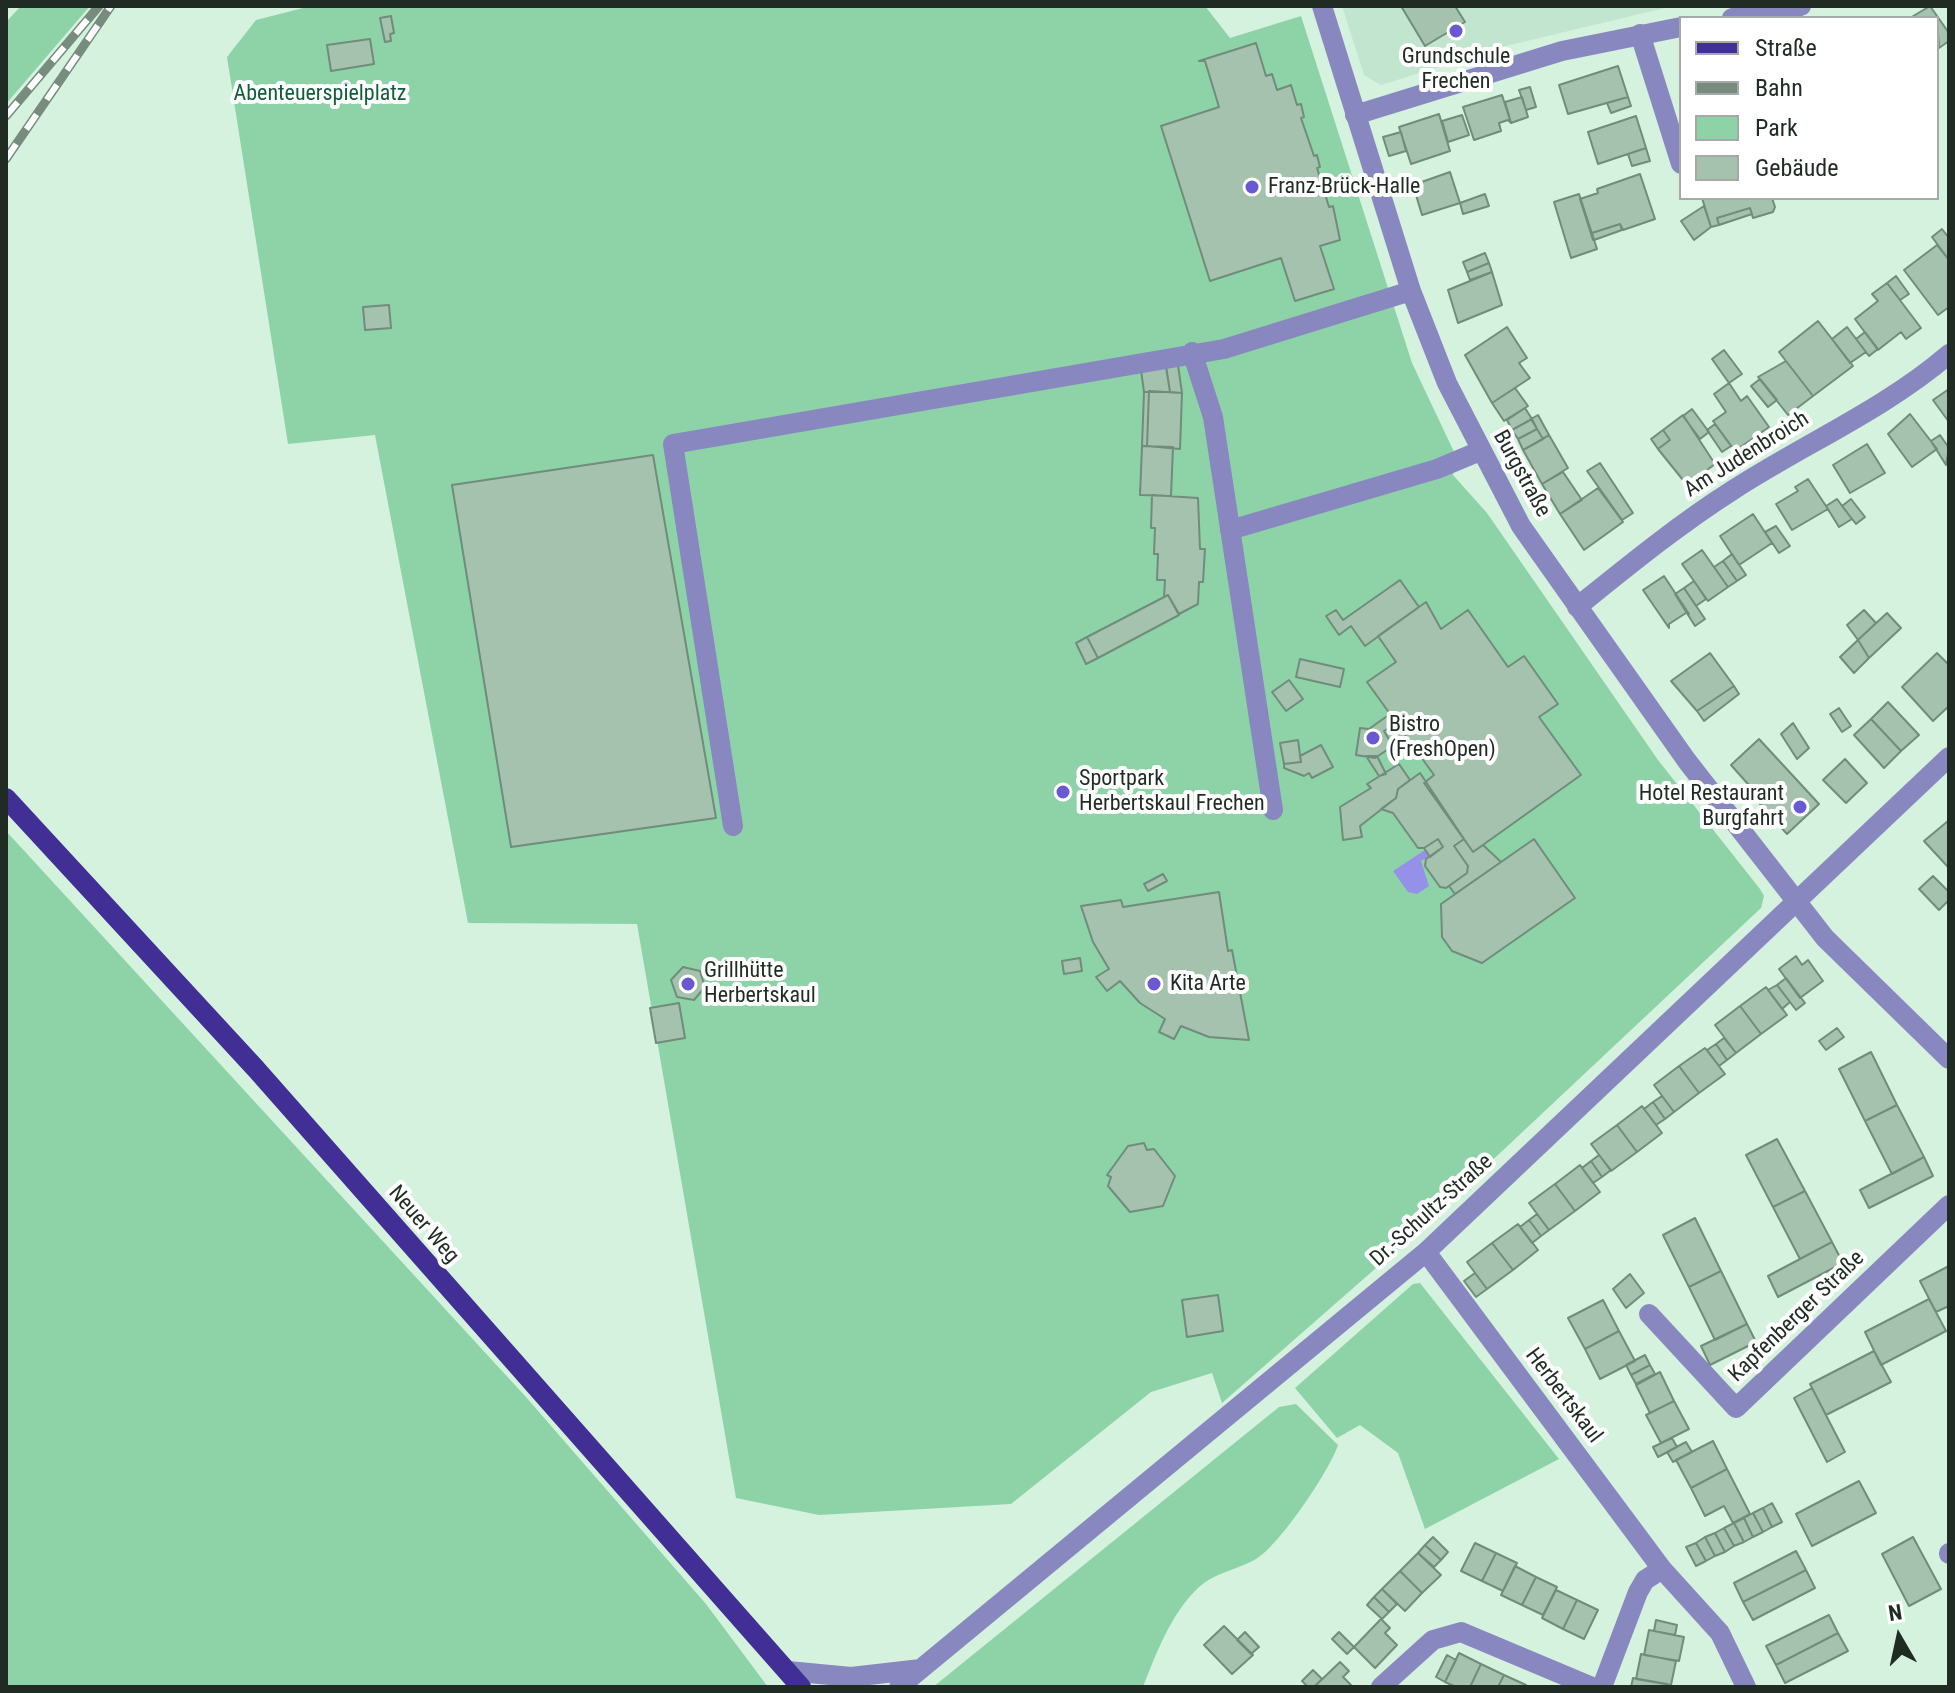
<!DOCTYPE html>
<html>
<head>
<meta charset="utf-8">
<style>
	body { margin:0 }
	#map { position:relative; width:1955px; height:1693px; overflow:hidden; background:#d4f2de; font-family:"Roboto Condensed",sans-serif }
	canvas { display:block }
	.frame { position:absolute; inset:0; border:8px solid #1f2b23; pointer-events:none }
	.legend { position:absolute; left:1679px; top:16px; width:260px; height:184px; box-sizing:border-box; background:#fff; border:2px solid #a5aaa7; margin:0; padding:10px 14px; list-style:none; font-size:24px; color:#1f2b23 }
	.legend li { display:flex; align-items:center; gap:16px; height:40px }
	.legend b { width:40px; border:2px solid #a5aaa7 }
	.north { position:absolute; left:1859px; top:1597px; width:80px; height:80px; -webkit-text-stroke:6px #fff; paint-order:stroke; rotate:351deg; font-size:22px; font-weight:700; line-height:32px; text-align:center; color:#1f2b23 }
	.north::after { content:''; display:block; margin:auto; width:28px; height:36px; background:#1f2b23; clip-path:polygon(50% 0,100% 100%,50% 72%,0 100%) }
</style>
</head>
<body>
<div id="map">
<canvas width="1955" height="1693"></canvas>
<div class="frame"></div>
<ul class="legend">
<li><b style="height:10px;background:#422f95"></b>Straße</li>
<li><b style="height:10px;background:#778c7e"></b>Bahn</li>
<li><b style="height:22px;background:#8ed3a8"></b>Park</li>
<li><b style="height:22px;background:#a5c2af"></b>Gebäude</li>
</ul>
<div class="north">N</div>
</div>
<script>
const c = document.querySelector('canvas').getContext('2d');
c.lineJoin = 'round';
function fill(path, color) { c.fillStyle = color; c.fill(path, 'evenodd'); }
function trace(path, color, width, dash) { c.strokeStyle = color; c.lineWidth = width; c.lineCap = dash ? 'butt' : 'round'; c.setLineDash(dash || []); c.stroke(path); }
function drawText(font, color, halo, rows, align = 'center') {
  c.font = font + ' "Roboto Condensed",sans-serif'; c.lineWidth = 8; c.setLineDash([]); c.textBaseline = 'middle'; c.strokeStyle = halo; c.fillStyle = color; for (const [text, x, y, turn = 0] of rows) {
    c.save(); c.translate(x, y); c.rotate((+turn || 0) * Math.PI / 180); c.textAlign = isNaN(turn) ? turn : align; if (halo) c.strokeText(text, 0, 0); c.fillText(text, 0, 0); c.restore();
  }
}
fill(new Path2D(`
	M1342,6H1673L1506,46L1381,85L1364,75Z`), '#c1e5ce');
fill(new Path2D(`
	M21,6H90L6,104V22Z
	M311,6H1205L1230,38L1301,16L1412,363L1456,456L1453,475L1487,513L1658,760L1760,889L1764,896L1761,908L1400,1247L1222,1403L1212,1373L1151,1392L1011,1504L819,1515L736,1498L637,924L468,923L375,435L288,444L227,57L256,20Z
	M6,831L525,1396L706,1604L768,1687H6Z
	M1420,1283L1559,1459L1425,1529L1398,1453L1360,1425L1337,1438L1295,1388L1413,1284Z
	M1296,1404L1338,1445C1330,1470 1279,1546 1256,1559C1237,1570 1212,1573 1196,1590C1170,1616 1156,1654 1143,1687H933L1279,1407Z`), '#8ed3a8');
fill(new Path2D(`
	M1425,850L1429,856L1421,861L1429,886L1417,894L1408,892L1393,871Z`), '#9591e8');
const building = new Path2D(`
	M1401,6H1455L1465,22L1425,46Z
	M1930,6L1949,33V41L1939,48L1937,18H1910Z
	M391,16L394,33L390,34L391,41L385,42L380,18Z
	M370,39L374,64L331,71L327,45Z
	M1256,43L1266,76L1272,74L1277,90L1291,85L1297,105L1301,104L1304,117L1301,118L1314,156L1317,155L1320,167L1317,168L1329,207L1333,206L1340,240L1320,246L1334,289L1295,301L1281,258L1210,281L1161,126L1219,107L1205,61H1199Z
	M1618,66L1628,97L1568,114L1559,85Z
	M1530,87L1536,107L1526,110L1519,90Z
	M1502,95L1511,123L1508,120L1499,123L1501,131L1474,140L1463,107Z
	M1522,97L1528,117L1511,123L1505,102Z
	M1628,97L1631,106L1611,113L1607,103Z
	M1439,114L1450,151L1411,164L1399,127Z
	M1462,115L1469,135L1448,142L1442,121Z
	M1636,116L1646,148L1598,164L1588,132Z
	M1401,132L1406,151L1389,156L1383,137Z
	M1646,148L1650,161L1632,166L1628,154Z
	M1450,172L1460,203L1422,215L1413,185Z
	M1640,174L1655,219L1623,230L1620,224L1592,233L1593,240L1580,199L1598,193L1597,189Z
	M1485,194L1489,206L1463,214L1460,203Z
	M1579,194L1597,249L1571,258L1554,202Z
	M1702,198H1772L1775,207L1773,212L1753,218L1750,208L1717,218L1719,225L1711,227Z
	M1704,206L1711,227L1694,240L1681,221Z
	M1750,208L1752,214L1719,225L1717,218Z
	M1620,224L1622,230L1594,240L1592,233Z
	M1942,229L1949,238V260L1932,237Z
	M1937,245L1949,260V307L1938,315L1904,270Z
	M1485,253L1489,263L1467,272L1463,262Z
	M1489,263L1492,272L1470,280L1467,272Z
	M1492,272L1502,305L1458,323L1448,290Z
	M1896,276L1909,294L1900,300L1887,283Z
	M1887,283L1921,328L1906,339L1901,332L1878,350L1855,319L1878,301L1872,294Z
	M389,305L391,328L365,330L363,307Z
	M1818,321L1853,366L1813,396L1779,352Z
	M1507,327L1527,358L1519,363L1530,378L1492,403L1465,355Z
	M1847,327L1866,352L1850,363L1832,339Z
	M1865,332L1878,349L1869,356L1856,339Z
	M1724,350L1742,374L1729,383L1712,359Z
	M1177,358L1182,393L1170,392L1165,361Z
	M1165,359L1170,392H1144L1140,363Z
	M1786,361L1813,396L1788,415L1758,377Z
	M1760,379L1777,400L1768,407L1751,386Z
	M1729,383L1741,401L1747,396L1769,427L1735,451L1713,421L1726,412L1714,394Z
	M1515,388L1528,406L1504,421L1492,403Z
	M1949,389V422L1933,400Z
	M1149,391L1182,393L1180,449L1147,446Z
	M1144,392H1149L1147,446H1142Z
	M1525,408L1532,419L1512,430L1507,420Z
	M1692,409L1709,432L1700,439L1683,416Z
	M1910,414L1937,449L1912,467L1888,434Z
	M1538,415L1549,435L1543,439L1531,419Z
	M1683,415L1715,464L1687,485L1658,449L1670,440L1663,430Z
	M1532,419L1537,429L1518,439L1512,430Z
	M1715,424L1731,446L1722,452L1707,430Z
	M1537,429L1543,439L1523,450L1518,439Z
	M1663,430L1670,440L1658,449L1651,439Z
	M1549,435L1568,468L1542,484L1523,450Z
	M1940,435L1949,448L1946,465L1931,441Z
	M1867,444L1885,473L1850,493L1833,465Z
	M1142,446L1173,447L1171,496L1140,495Z
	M653,455L716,818L511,847L452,485Z
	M1600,463L1633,513L1622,520L1587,471Z
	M1563,472L1582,500L1560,514L1542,484Z
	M1808,479L1828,509L1792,530L1776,504L1798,491L1795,487Z
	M1598,488L1623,522L1584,550L1560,514Z
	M1152,495L1198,498L1200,549H1205L1203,582H1199L1198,604L1179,614L1168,595L1164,597L1165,580H1157L1158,554H1154L1155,528H1151Z
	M1837,499L1852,519L1839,527L1826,506Z
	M1851,499L1865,517L1856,524L1842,506Z
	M1753,514L1772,543L1739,565L1720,536Z
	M1776,526L1790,546L1779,553L1765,532Z
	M1702,550L1728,587L1708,601L1682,564Z
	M1732,554L1746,575L1737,581L1723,561Z
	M1723,561L1737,581L1728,587L1714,567Z
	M1664,576L1689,614L1686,613L1669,624V628L1643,590Z
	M1400,580L1419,607L1365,646L1351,626L1339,635L1326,616L1336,610L1343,620Z
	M1694,581L1706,599L1696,606L1684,588Z
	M1684,588L1705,619L1695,626L1675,594Z
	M1168,595L1179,615L1098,658L1087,637Z
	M1426,602L1441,629L1468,610L1508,667L1524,656L1558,704L1539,717L1581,775L1473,852L1424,783L1434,775L1367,682L1396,662L1378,636Z
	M1864,610L1876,623L1858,640L1847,625Z
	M1887,613L1901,628L1869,658L1858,640Z
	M1087,637L1098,658L1086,664L1076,643Z
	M1858,640L1869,658L1854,673L1840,657Z
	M1710,653L1734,686L1697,711L1671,681Z
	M1937,653L1949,665V706L1933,721L1902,687Z
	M1300,659L1344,669L1340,687L1296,677Z
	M1289,680L1303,699L1286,711L1272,692Z
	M1734,686L1739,694L1704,721L1697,711Z
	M1888,702L1919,735L1901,751L1871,719Z
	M1839,708L1851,726L1842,732L1830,714Z
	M1390,714L1396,723L1384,731L1393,746L1375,758L1356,755L1360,728L1369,729Z
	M1871,719L1901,751L1884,768L1854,735Z
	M1793,723L1809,748L1797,759L1781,734Z
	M1759,739L1819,804L1787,834L1752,795L1755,792L1731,765Z
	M1298,740L1301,762L1284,764L1280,743Z
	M1321,745L1333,767L1312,778L1309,773L1304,776L1284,768V764L1301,762L1300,756Z
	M1366,756H1377L1386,774L1379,776Z
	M1845,759L1867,783L1846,803L1823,780Z
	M1399,764L1410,780L1398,789L1396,798L1360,826L1362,837L1343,840L1340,807L1371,788L1367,784Z
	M1420,773L1464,839L1454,846L1468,866L1467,873L1446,888L1440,887L1425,866L1426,859L1443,847L1438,839L1424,848H1418L1393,813L1381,809L1396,798L1398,789Z
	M1948,821L1949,823L1948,867L1924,841Z
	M1438,839L1443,847L1430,857L1424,848Z
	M1464,839L1473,852L1483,845L1501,862L1455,894L1449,886L1467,873L1468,866L1454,846Z
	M1534,839L1575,898L1482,963L1452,951L1442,937L1441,904Z
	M1163,874L1167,881L1148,891L1144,884Z
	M1933,876L1949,892V900L1939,910L1919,889Z
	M1219,892L1228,951L1232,950L1249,1040L1209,1037L1181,1026L1174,1039L1159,1032L1165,1019L1140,1003L1120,981L1107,991L1096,977L1109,969L1093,942L1081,906L1121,900L1123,907Z
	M1796,956L1802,965L1808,960L1823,981L1800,998L1779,969Z
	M1080,958L1082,971L1064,974L1062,961Z
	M683,967L700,971L705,987L694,1000L677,997L671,980Z
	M1786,978L1805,1003L1796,1010L1777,985Z
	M1777,985L1790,1002L1782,1009L1768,990Z
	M1766,987L1787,1015L1761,1034L1740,1006Z
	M679,1003L685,1038L656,1043L650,1008Z
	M1740,1006L1761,1034L1736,1053L1715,1025Z
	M1837,1028L1844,1037L1826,1050L1819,1041Z
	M1724,1038L1736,1053L1727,1060L1716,1044Z
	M1716,1044L1727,1060L1719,1066L1707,1050Z
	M1705,1048L1725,1074L1699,1093L1679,1066Z
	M1871,1052L1897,1105L1865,1121L1839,1069Z
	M1679,1066L1699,1093L1674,1112L1654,1085Z
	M1662,1096L1674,1112L1665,1119L1653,1102Z
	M1653,1102L1665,1119L1656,1125L1644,1109Z
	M1897,1105L1924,1157L1892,1174L1865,1121Z
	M1642,1106L1662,1133L1637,1152L1617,1125Z
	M1617,1125L1637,1152L1611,1171L1591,1144Z
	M1777,1139L1805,1191L1773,1207L1746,1155Z
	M1144,1143L1147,1150L1154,1149L1175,1176L1163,1206L1130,1212L1108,1186L1111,1177L1107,1175L1128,1146Z
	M1599,1155L1611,1170L1602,1177L1591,1161Z
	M1924,1157L1933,1176L1869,1208L1860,1190Z
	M1591,1161L1602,1177L1593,1183L1582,1168Z
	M1580,1165L1600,1192L1575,1211L1555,1184Z
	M1555,1184L1575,1211L1549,1230L1529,1203Z
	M1805,1191L1832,1242L1800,1259L1773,1207Z
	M1537,1214L1549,1230L1541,1236L1529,1220Z
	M1695,1218L1721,1271L1689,1287L1663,1235Z
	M1529,1220L1541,1236L1532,1243L1520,1227Z
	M1518,1224L1538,1250L1513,1270L1492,1243Z
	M1832,1242L1843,1263L1778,1297L1768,1276Z
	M1492,1243L1513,1270L1487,1289L1467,1262Z
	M1949,1266V1306L1936,1312L1920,1281Z
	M1721,1271L1747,1324L1715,1340L1689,1287Z
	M1475,1273L1487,1289L1476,1297L1464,1281Z
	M1630,1274L1644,1293L1626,1308L1613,1289Z
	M1218,1295L1223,1331L1187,1337L1182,1300Z
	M1929,1299L1946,1331L1881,1365L1865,1332Z
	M1603,1300L1619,1331L1585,1349L1568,1318Z
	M1747,1324L1756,1342L1710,1365L1701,1346Z
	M1619,1331L1635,1361L1600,1379L1585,1349Z
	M1874,1351L1891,1382L1826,1415L1810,1384Z
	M1645,1355L1650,1365L1631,1375L1626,1365Z
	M1650,1365L1655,1374L1636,1384L1631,1375Z
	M1660,1372L1674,1401L1650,1413L1636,1385Z
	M1812,1388L1845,1452L1827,1462L1794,1398Z
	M1674,1401L1689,1429L1661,1443L1646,1415Z
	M1672,1438L1677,1447L1658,1457L1653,1447Z
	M1713,1441L1727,1469L1691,1488L1676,1460Z
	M1686,1442L1692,1452L1673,1462L1667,1452Z
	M1727,1469L1750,1514L1733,1523L1724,1506L1705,1516L1691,1488Z
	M1859,1481L1876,1513L1812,1546L1796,1514Z
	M1772,1503L1782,1522L1772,1527L1763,1508Z
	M1763,1508L1772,1527L1763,1532L1753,1513Z
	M1753,1513L1763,1532L1753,1537L1744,1518Z
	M1744,1518L1753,1537L1744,1542L1734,1523Z
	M1734,1523L1744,1542L1734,1546L1724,1528Z
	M1724,1528L1734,1546L1725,1552L1715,1533Z
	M1715,1533L1725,1552L1715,1556L1705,1537Z
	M1433,1537L1448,1552L1441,1560L1425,1545Z
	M1705,1537L1715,1556L1706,1561L1696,1543Z
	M1913,1537L1941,1589L1909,1606L1882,1554Z
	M1475,1543L1496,1553L1482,1581L1461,1571Z
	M1696,1543L1706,1561L1696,1566L1686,1547Z
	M1425,1545L1441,1560L1434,1567L1418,1553Z
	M1796,1551L1806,1570L1743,1602L1734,1583Z
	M1418,1553L1441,1575L1422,1593L1400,1571Z
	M1496,1553L1517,1563L1503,1591L1482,1581Z
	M1515,1566L1536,1577L1522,1605L1501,1595Z
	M1806,1570L1815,1588L1753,1620L1743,1602Z
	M1400,1571L1422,1593L1405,1611L1382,1589Z
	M1536,1577L1557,1587L1543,1615L1522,1605Z
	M1382,1589L1397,1604L1389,1612L1374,1597Z
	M1556,1590L1577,1600L1563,1629L1542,1618Z
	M1374,1597L1389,1612L1382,1619L1367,1605Z
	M1577,1600L1598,1610L1584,1639L1563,1629Z
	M1829,1615L1838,1633L1776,1665L1766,1646Z
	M1381,1619L1390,1628L1385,1633L1397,1645L1375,1668L1354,1647Z
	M1656,1620L1677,1625L1675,1635L1654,1631Z
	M1224,1626L1253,1655L1232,1674L1204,1645Z
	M1649,1630L1684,1637L1679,1661L1644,1655Z
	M1245,1632L1259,1647L1251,1654L1237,1640Z
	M1339,1632L1354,1647L1347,1654L1332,1639Z
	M1838,1633L1848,1651L1785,1683L1776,1665Z
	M1459,1653L1481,1664L1470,1687H1456L1445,1682Z
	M1641,1654L1676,1661L1671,1685L1636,1679Z
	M1447,1655L1456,1660L1445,1682L1436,1677Z
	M1340,1662L1349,1671L1343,1677L1353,1687H1314Z
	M1481,1664L1504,1675L1498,1687H1470Z
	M1313,1670L1322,1679L1314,1687H1308L1302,1681Z
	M1504,1675L1526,1685L1525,1687H1498Z
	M1633,1678L1667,1684V1687H1631Z`);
fill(building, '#a5c2af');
trace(building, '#708c7a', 2);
trace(new Path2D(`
	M1322,6L1411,291L1447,383L1521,526L1687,761L1825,938L1949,1059
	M1732,18L1801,6
	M1640,34L1681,164
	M1355,115L1562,51L1681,27
	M1192,352L1213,417L1273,810
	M1230,530L1437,469L1480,451
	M1577,607C1628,566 1678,525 1733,490C1804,444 1885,409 1949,354
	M733,826L673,444L1224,349L1411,291
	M1426,1252L1662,1569L1720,1633L1746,1687
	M1649,1314L1736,1408L1949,1205
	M1949,1554V1553
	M788,1671L851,1677L921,1669
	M899,1687L1426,1252L1949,757
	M1381,1687L1433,1640L1461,1632L1592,1687
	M1602,1687L1638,1592L1645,1580L1662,1569`), '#8987c0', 20);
trace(new Path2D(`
	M6,798L256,1069L801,1687`), '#422f95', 20);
const rail = new Path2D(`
	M6,116L99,6
	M6,159L111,6`);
trace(rail, '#778c7e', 9);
trace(rail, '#fff', 6, [18]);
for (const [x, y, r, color] of [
	[1456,31,8,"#6959d2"],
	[1252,187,8,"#6959d2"],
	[1373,738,8,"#6959d2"],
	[1063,792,8,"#6959d2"],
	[1800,807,8,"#6959d2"],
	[688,984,8,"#6959d2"],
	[1154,984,8,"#6959d2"]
]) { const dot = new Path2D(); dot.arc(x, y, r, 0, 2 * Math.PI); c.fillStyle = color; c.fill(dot); trace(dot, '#fff', 3); }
drawText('22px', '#1f2b23', '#fff', [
	["Grundschule",1456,57,"center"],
	["Frechen",1456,82,"center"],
	["Franz-Brück-Halle",1268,187],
	["Bistro",1389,725],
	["(FreshOpen)",1389,750],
	["Sportpark",1079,779],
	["Herbertskaul Frechen",1079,804],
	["Hotel Restaurant",1784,794,"right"],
	["Burgfahrt",1784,819,"right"],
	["Grillhütte",704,971],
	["Herbertskaul",704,996],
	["Kita Arte",1170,984]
], 'left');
drawText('22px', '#125e39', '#fff', [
	["Abenteuerspielplatz",320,94]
]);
drawText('22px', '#1f2b23', '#fff', [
	["Am Judenbroich",1747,455,-32],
	["Burgstraße",1521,474,61],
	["Dr.-Schultz-Straße",1432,1211,-42],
	["Neuer Weg",423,1225,49],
	["Kapfenberger Straße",1797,1317,-44],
	["Herbertskaul",1563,1396,53]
]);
</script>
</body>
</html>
